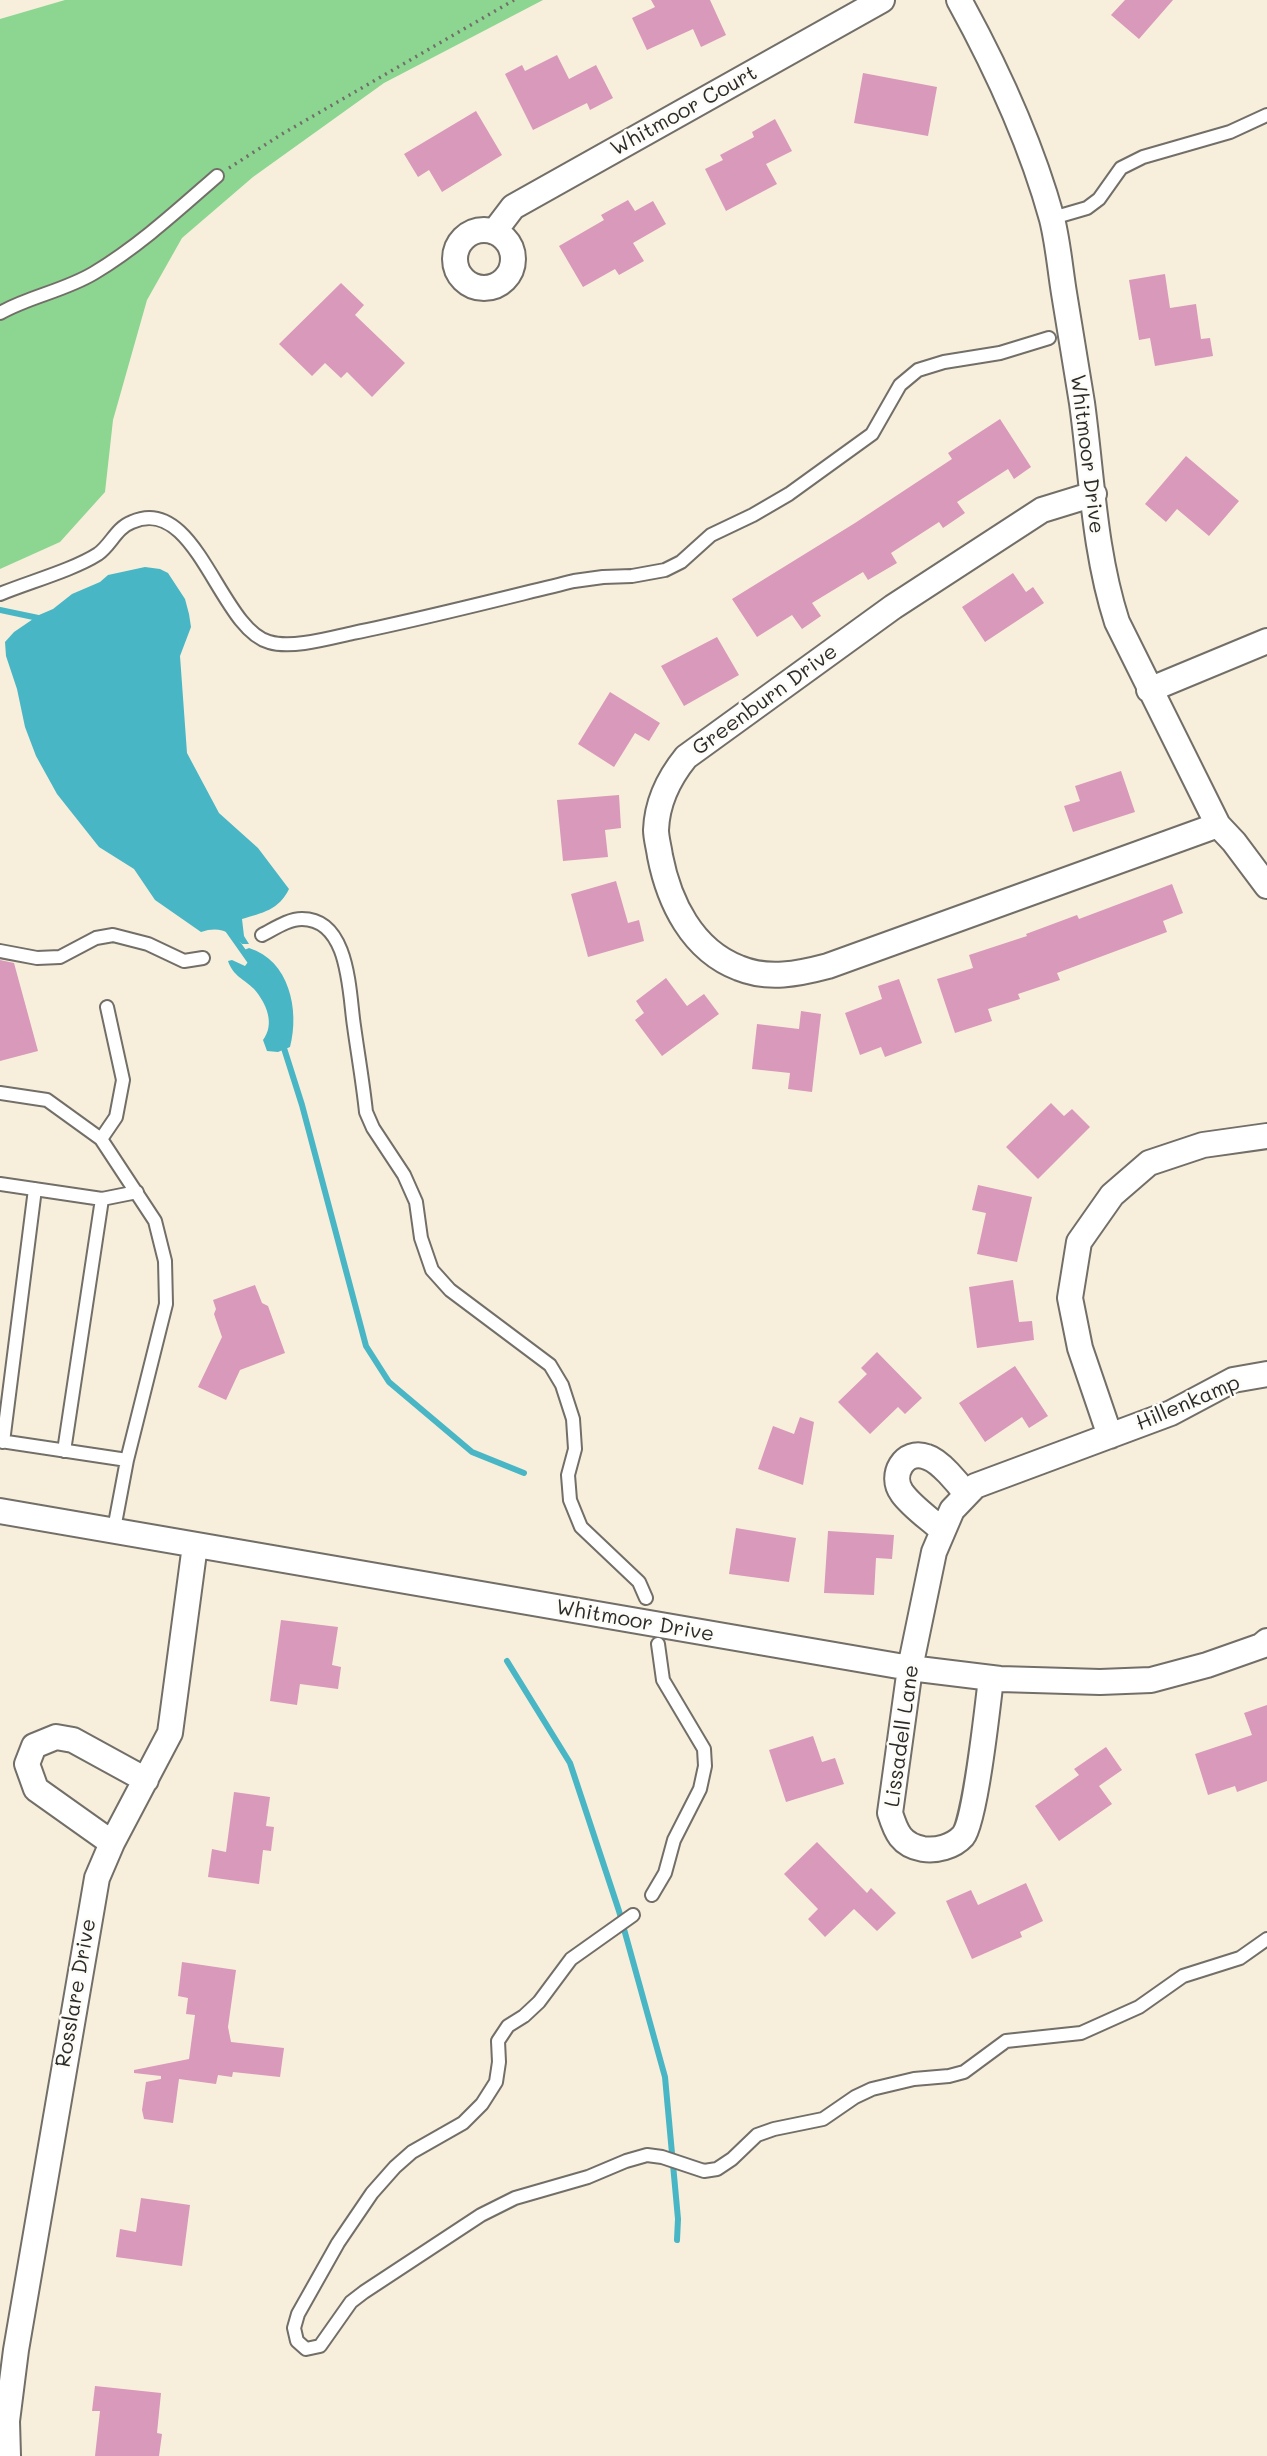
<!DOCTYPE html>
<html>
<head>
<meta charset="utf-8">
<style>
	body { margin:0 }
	canvas { display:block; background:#f7eedc }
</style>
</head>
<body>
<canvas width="1267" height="2456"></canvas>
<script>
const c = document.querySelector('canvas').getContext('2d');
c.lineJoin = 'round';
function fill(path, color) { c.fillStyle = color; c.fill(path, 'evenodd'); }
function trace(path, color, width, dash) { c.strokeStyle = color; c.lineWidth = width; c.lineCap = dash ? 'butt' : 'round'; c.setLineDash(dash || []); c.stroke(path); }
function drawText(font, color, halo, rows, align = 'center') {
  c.font = font + ' Mali,sans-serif'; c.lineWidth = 5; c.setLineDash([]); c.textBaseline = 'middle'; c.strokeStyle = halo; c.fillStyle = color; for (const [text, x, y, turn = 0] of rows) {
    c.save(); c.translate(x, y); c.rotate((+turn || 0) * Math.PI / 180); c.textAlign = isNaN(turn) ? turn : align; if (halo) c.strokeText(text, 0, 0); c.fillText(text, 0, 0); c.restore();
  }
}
fill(new Path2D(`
	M65,0H543L384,83L253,177L182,238L147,300L113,420L105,492L60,542L0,569V19Z`), '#8dd691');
fill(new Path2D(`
	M145,567L160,569L168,573L185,599L189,614L191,627L180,656L187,753L219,813L258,848L289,889C279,910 262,913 242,919L244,936L249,944H242C231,931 218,926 201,932L155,900L134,869L99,847L57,794L36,756L25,727L17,689L6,656L5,642L14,632L39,615L53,609L72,594L100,582L108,575Z
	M249,948C289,960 300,1010 290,1047L278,1052L267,1051L263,1040C275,1024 267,1004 254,989C244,979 233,976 228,961L232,960L245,966L248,962L244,950Z`), '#49b6c5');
trace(new Path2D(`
	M0,610L43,619
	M226,927L250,961
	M282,1042L302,1105L366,1346L389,1382L472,1452L524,1473
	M507,1661L570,1763L619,1911L665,2077L678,2219L677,2240`), '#49b6c5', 6);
fill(new Path2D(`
	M651,0H710L726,35L701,47L693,29L647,50L632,18L655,7Z
	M1125,0H1173L1139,39L1111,15Z
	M557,55L569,79L596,65L613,98L590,110L587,103L533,130L505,74L522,65L525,71Z
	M863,73L937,87L928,136L854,123Z
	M476,111L502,155L442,192L429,170L418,177L404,154Z
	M775,119L792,151L766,164L777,184L726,211L705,169L723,160L720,155L754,137L752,132Z
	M628,200L635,211L653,201L666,224L633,243L644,261L619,275L615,269L583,287L559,246L604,220L601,215Z
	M1165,274L1170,308L1196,304L1201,339L1210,338L1213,356L1155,366L1150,338L1139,340L1129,280Z
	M341,283L364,305L355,315L405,363L372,397L347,372L341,378L325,363L312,376L279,344Z
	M1000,419L1031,467L1014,479L1008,469L957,502L965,513L943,528L939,522L891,553L897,563L868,580L863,572L812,603L821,616L802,629L792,615L757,637L732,599L855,523L952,459L948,453Z
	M1186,456L1239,501L1209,536L1177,509L1166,522L1145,504Z
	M1013,573L1026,592L1033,587L1044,603L985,642L962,607Z
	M717,637L739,675L684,706L661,666Z
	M610,692L660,723L649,741L635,733L614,767L578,744Z
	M1121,771L1135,812L1073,832L1064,806L1080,801L1075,786Z
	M619,795L621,828L605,830L608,857L563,861L557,800Z
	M616,881L628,923L639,920L644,941L588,957L571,894Z
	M1172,884L1183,913L1163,921L1167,932L1057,973L1060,980L1018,994L1020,999L988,1009L992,1021L955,1033L937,979L973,968L969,955L1027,936L1026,934L1077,915L1079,919Z
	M0,960L14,963L38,1051L0,1061Z
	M666,978L687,1006L704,994L719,1014L662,1056L635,1020L644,1013L636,1001Z
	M899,979L922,1043L885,1057L881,1047L860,1055L845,1013L882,999L878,986Z
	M801,1011L821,1014L812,1092L788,1089L790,1073L752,1069L757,1024L799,1029Z
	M1051,1103L1064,1116L1072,1109L1090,1127L1038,1179L1006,1147Z
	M978,1185L1032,1197L1017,1262L977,1254L986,1213L972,1210Z
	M1013,1280L1019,1322L1032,1321L1034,1340L977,1348L969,1287Z
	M255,1285L262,1303L268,1306L285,1353L240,1370L226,1400L198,1387L222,1337L214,1314L216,1309L213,1300Z
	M877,1352L922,1398L905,1414L898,1407L870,1434L838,1402L867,1374L861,1368Z
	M1015,1366L1048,1416L1029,1428L1022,1417L985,1442L959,1403Z
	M800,1417L814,1422L803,1485L758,1469L773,1426L794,1434Z
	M736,1528L796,1538L789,1582L729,1574Z
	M828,1531L894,1535L892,1559L876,1558L874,1595L824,1593Z
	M281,1620L338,1627L332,1665L341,1667L338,1689L300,1684L297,1705L270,1701Z
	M1267,1705V1781L1237,1792L1235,1786L1208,1795L1195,1754L1252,1735L1244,1713Z
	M813,1736L822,1762L835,1758L844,1784L786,1802L769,1750Z
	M1106,1747L1122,1770L1099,1786L1112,1804L1059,1841L1035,1806L1079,1775L1074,1769Z
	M234,1792L270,1797L266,1826L274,1827L271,1851L263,1850L259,1884L208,1877L212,1849L226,1852Z
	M817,1842L867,1893L871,1888L896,1913L877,1931L854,1909L825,1937L808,1919L818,1909L784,1874Z
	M1026,1883L1043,1921L1020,1932L1022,1937L972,1959L946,1901L971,1890L978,1905Z
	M182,1962L236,1970L228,2027L231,2042L284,2048L280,2077L233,2072L232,2077L218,2075L216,2084L179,2079L173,2123L144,2119L142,2110L146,2082L161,2079V2076L134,2073V2070L189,2059L195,2015L186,2014L188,1998L178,1996Z
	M141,2198L190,2205L182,2266L116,2257L120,2229L136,2232Z
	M95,2386L161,2393L157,2433L162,2434L159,2456H95L100,2411H92Z`), '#d999ba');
const service = new Path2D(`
	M1063,215L1087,208L1099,199L1121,168L1143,157L1230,132L1267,115
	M0,313C30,296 64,291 94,273C139,246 178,210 217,176
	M0,594C29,582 73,570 98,554C111,545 116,528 132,522C196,493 220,629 269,642C292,649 330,638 353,633C427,618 500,599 574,581L603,577L632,576L665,570L681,562L711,535L753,515L789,494L872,434L900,385L918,370L944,362L1000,353L1049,338
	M262,935C274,929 288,919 302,919C350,919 349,994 354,1026C358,1055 363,1083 366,1112L373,1128L404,1175L416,1202L421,1238L432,1270L450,1290L550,1365L562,1385L573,1419L575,1449L568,1475L570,1500L581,1527L639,1582L646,1598
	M0,951L37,958L60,957L96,938L113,935L148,944L184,961L203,958
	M0,1093L47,1100L101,1139L155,1221L165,1261L166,1304L127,1460L114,1529
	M101,1139L116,1117L123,1080L107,1007
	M0,1184L102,1199L137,1192
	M0,1441L127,1460
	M3,1442L35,1189
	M64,1451L102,1199
	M652,1895L665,1873L674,1840L700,1789L705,1766L704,1749L663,1680L658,1644
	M633,1915L571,1959L539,2002L524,2016L508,2026L498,2041L499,2062L496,2082L482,2104L463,2123L412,2152L395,2167L372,2193L338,2243L298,2314L294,2328L297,2341L306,2349L320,2346L351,2302L364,2292L481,2215L515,2198L588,2177L626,2161L647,2155L662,2157L704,2171L717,2169L732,2159L757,2135L774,2129L823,2119L855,2097L872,2089L914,2079L949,2076L964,2072L1006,2041L1081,2033L1139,2007L1183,1976L1240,1958L1267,1939`);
const minor = new Path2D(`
	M959,0C997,69 1031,143 1052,219C1058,243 1060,268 1064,293C1070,329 1076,366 1082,403C1092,476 1094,551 1117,622L1218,825L1234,842L1267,886
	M455 259a29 29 0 1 1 58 0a29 29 0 1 1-58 0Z
	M494,232L513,207L882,0
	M1094,494L1042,510L893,607L686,757C669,778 657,802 656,830C656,838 659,848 660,856C669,902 692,950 739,968C768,980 798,974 828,966L1218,825
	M1149,690L1267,641
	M1110,1436L1080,1348L1070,1298L1079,1242L1112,1195L1149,1163L1203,1145L1267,1136
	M0,1511L910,1668L1000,1679L1100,1682L1151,1680L1207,1665L1261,1646L1267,1641
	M943,1531C930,1519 912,1507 902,1493C889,1476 904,1448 927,1457C940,1461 958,1483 966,1494
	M991,1678C988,1704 975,1822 963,1836C953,1847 936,1851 923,1849C901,1845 896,1832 890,1813L910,1668L934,1552L952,1510L975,1486L1171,1413L1233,1380L1267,1374
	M112,1843L36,1789L27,1764L34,1746L56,1737L73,1740L146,1780
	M8,2456L7,2421L16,2350L97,1878L112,1843L170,1733L195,1545`);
trace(service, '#726f69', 16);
trace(minor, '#726f69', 28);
trace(new Path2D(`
	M229,168L282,134L514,0`), '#726f69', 3.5, [2, 5]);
trace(service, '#fff', 12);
trace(minor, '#fff', 24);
drawText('21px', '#2b2b2b', '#fdfcf7', [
	["Whitmoor Court",684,111,-29],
	["Whitmoor Drive",1087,454,83],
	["Greenburn Drive",765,700,-36],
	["Hillenkamp",1188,1403,-23],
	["Whitmoor Drive",635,1621,10],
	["Lissadell Lane",902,1736,-82],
	["Rosslare Drive",76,1993,-80]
]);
</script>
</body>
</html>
